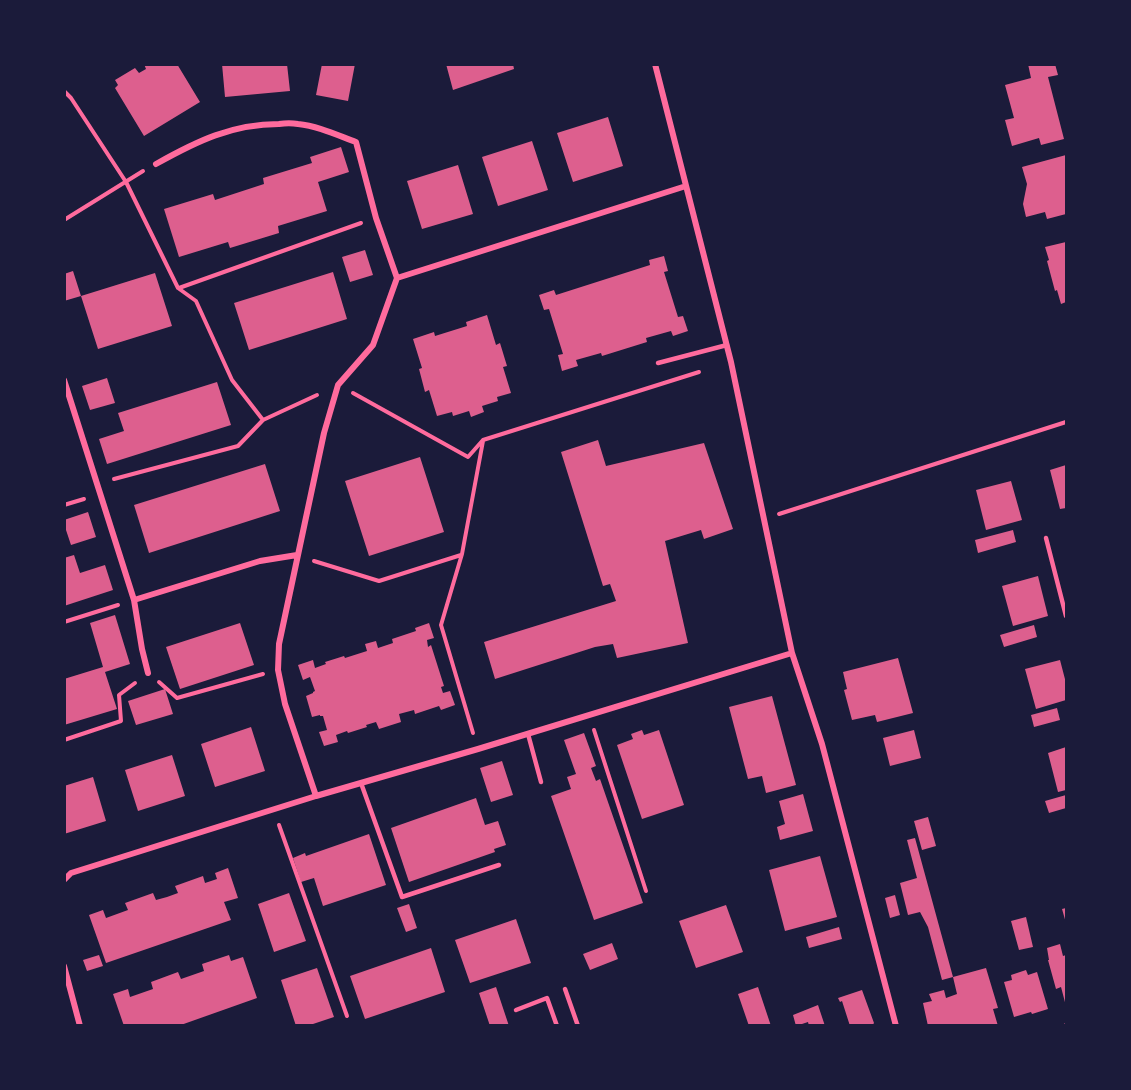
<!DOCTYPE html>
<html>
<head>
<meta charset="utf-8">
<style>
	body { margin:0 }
	#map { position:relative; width:1131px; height:1090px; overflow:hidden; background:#1b1b3a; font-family:"DejaVu Sans",sans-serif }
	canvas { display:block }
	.frame { position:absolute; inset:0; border:66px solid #1b1b3a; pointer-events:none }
</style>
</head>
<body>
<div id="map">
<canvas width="1131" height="1090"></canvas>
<div class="frame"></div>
</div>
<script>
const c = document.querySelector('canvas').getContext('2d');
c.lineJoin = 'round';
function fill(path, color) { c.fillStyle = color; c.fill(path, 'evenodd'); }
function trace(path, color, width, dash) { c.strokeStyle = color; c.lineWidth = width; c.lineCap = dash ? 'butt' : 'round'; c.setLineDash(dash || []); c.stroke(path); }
fill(new Path2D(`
	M144,64H177L200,102L144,136L115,88L118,85L115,80L135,68L139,73L146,69Z
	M222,64H287L290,91L225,97Z
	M322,64H355L348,101L316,95Z
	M446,64H513L514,69L453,90Z
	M1028,64H1055L1058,75L1048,77L1064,139L1041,145L1039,138L1012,146L1005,120L1014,118L1005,85L1031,78Z
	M608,117L623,166L573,182L557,133Z
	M532,141L548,190L498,206L482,157Z
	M341,147L349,172L318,182L327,211L278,226L279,233L230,248L228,242L179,257L164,209L213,194L215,200L264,184L263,178L312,163L310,157Z
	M1066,155V214L1047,219L1045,212L1026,217L1023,204L1027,184L1022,167Z
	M458,165L473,214L422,229L407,181Z
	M1066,242V302L1061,304L1057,290L1055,291L1047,261L1049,260L1045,247Z
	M365,250L373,275L350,282L342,257Z
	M664,256L668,271L664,272L678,317L683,316L688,331L673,336L671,331L646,338L647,342L602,356L601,353L576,360L578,366L562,371L558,355L563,354L549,309L544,310L539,295L554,290L556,295L650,265L649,260Z
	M73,271L81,296L64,301V274Z
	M333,272L347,319L249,350L234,303Z
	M155,273L172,326L98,349L81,296Z
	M487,315L496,345L500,343L507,366L503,367L511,393L497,397L498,401L482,406L484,412L471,417L469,411L453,416L452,412L437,416L429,390L425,392L419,369L422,368L413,339L434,332L435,336L467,326L466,322Z
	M107,378L115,403L90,410L82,386Z
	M217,382L231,425L107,464L99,439L124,431L118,413Z
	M598,440L606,466L704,443L733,529L704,539L701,530L665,541L688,643L617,658L613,644L595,647L495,679L484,642L616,601L610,584L603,586L561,452Z
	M420,457L444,532L369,556L345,481Z
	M265,464L280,511L149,553L134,505Z
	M1066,465V508L1060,509L1050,470Z
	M1011,481L1022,520L986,530L976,490Z
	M88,512L96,537L71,545L64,524V520Z
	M1013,530L1016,542L978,553L975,540Z
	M74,555L80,573L105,565L113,590L64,606V558Z
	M1038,576L1048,616L1013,626L1002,586Z
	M115,615L130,664L105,672L117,709L64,725V679L103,667L90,623Z
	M240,623L254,665L180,689L166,647Z
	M429,623L434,638L427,640L428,647L431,645L444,686L441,687L443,693L450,691L455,705L441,710L439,706L415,714L414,710L399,714L401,722L379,729L376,722L366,725L367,727L348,733L347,731L336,735L338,742L324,746L319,732L327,730L323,716H320V715L312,717L306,696L313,693V692L315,691L310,677L303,680L298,665L313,660L315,668L326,664L325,662L344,656L345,658L367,651L365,644L376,641L378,648L393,643L392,639L416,631L415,628Z
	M1034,625L1037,637L1004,647L1000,635Z
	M898,658L913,713L877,722L875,715L852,720L844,690L847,689L843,672Z
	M1060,660L1066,683V700L1036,709L1025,669Z
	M165,689L173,714L136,725L128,701Z
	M772,696L796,785L766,793L762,776L748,779L729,707Z
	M1057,708L1060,720L1034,727L1031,715Z
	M251,727L265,771L215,787L201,744Z
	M642,730L644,735L659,730L684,805L642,819L617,745L633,739L631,734Z
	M914,730L921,758L890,766L883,738Z
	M584,733L596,766L591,768L596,781L600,779L643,903L594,920L551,796L571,789L567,777L576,774L564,740Z
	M1066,747V790L1058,792L1048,753Z
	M172,755L185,796L138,811L125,770Z
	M502,761L513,795L491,802L480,768Z
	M93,777L106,821L64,834V786Z
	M803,794L813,831L780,840L777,827L785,824L779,801Z
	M1066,795V808L1049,813L1045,801Z
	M476,798L485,825L498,821L506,845L494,849L495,852L409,882L391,828Z
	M928,817L936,846L922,850L914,821Z
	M369,834L386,885L323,906L314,878L301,882L293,858L305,853L306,856Z
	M915,838L953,977L986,968L998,1008L993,1009L998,1026H928L923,1003L932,1001L929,994L944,990L946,998L957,994L953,977L942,980L928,927L920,912L908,915L900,883L917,878L907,840Z
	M820,856L837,917L785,931L769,870Z
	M228,868L238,898L224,902L231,920L106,963L89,915L103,910L106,918L128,910L125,903L153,893L156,900L167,897L178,893L175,886L203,876L205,883L217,879L215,873Z
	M289,893L306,941L274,952L258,904Z
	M895,895L900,915L890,918L885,898Z
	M409,904L417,928L406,932L397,908Z
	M726,905L743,952L696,968L679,921Z
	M1066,908V923L1062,909Z
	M1026,917L1033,947L1019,950L1011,921Z
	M516,919L531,963L470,983L455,940Z
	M839,927L842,939L809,948L806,937Z
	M612,943L618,959L590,970L583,954Z
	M1060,944L1063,956L1066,955V1006L1061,987L1056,989L1048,960H1049L1047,948Z
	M431,948L445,992L365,1019L350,976Z
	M99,955L103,966L87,971L83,960Z
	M229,955L231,961L243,957L257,998L178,1026H124L113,994L128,989L130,997L153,989L151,982L178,972L181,979L204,971L202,964Z
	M317,968L334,1017L307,1026H296L281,980Z
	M1026,970L1028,975L1037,972L1048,1009L1032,1014L1031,1012L1014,1017L1004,982L1012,980L1011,975Z
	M496,987L509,1026H490L479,993Z
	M758,987L771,1026H749L738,994Z
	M862,990L874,1023L872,1026H850L842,1001L840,1002L838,998Z
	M818,1005L825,1026H809L808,1022L796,1026L793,1015Z`), '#dd5f8e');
trace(new Path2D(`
	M64,91L71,98L126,182L178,288L196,301L232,380L263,420L317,395
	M64,220L143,171
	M179,288L361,223
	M353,393L468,457L483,440L699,372
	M114,479L238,446L263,420
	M64,505L84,499
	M779,514L1066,422
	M314,561L379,581L461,555
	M64,622L118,605
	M159,682L177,698L263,674
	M594,730L646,891
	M473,733L441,625L462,554L483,441
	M64,740L121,721L119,695L135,683
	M279,825L347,1016
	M1065,1026L1066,1025`), '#ff6b9d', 4);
trace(new Path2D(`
	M658,363L727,345
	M1046,538L1066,616
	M528,734L541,782
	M361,783L402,897L499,865
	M565,989L578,1026
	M516,1010L547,998L557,1026`), '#ff6b9d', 4.5);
trace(new Path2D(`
	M655,64L731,362L792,653L822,744L896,1026
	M156,164C197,141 232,124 279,124C286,123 292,123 298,124C318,126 337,135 356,142L376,218L397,278
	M64,380L134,600L260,561L297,555
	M134,600L142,649L148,673
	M316,796L285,704L278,670L279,644L324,433L338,385L373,345L397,278L686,186
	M64,880L71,873L316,796L478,749L792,653
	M64,966L80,1026`), '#ff6b9d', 6);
</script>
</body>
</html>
